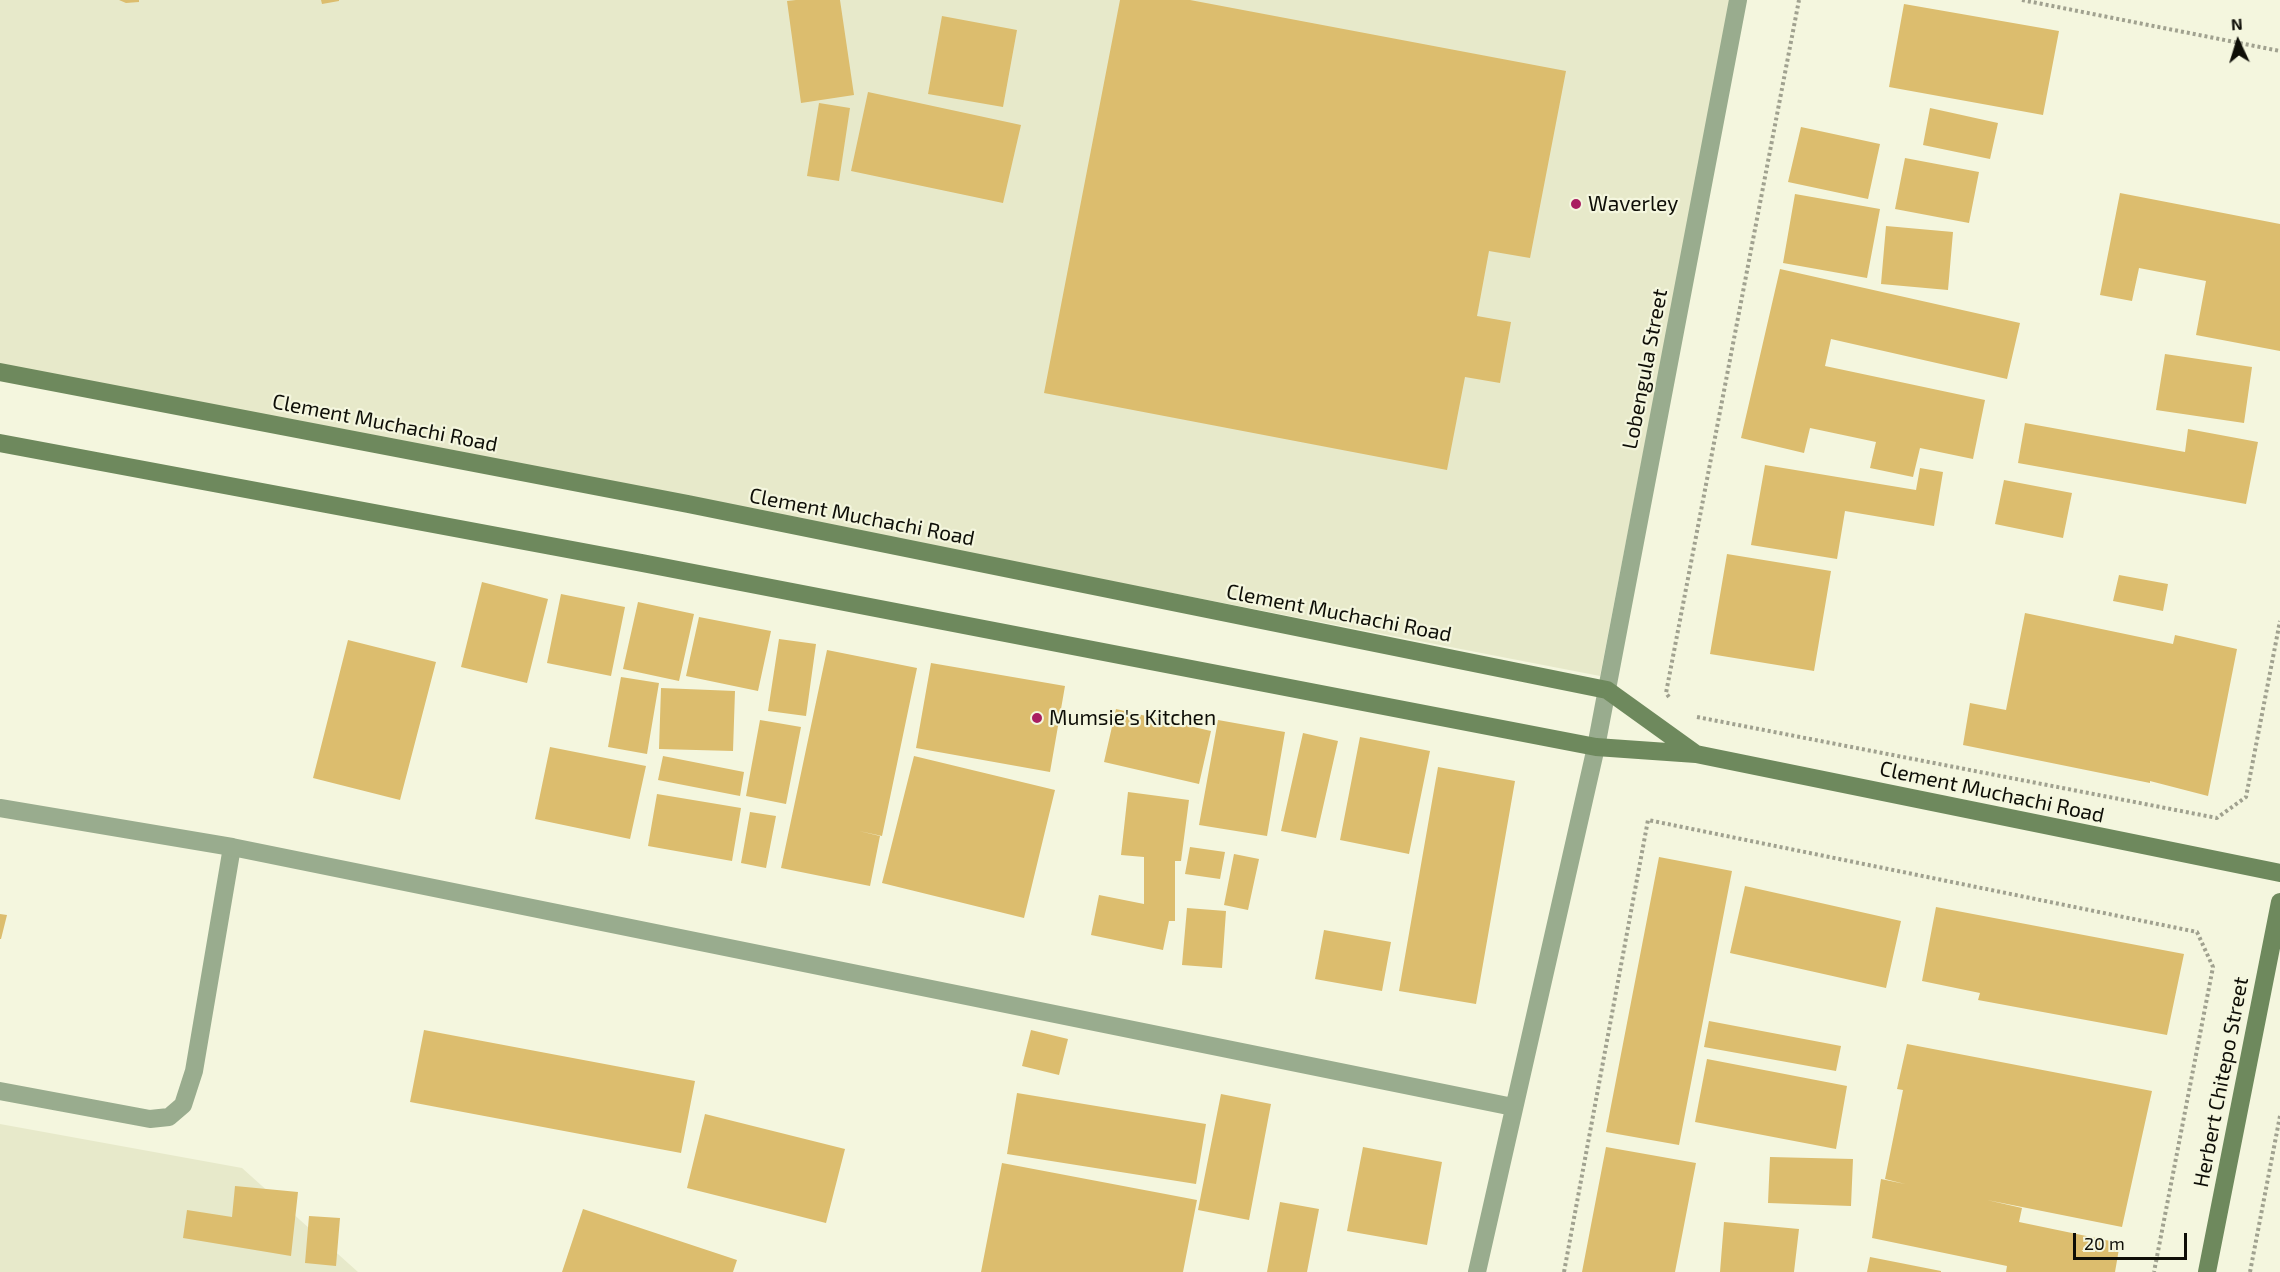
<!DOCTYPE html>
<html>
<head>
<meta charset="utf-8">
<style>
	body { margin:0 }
	#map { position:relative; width:2280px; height:1272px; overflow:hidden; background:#f4f6de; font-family:"Exo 2",sans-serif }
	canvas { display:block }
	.north { position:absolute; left:2208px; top:12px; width:60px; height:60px; -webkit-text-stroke:4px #f4f6de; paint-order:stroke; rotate:356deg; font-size:16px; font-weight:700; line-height:24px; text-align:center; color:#0e0e07 }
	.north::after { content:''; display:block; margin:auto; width:21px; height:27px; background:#0e0e07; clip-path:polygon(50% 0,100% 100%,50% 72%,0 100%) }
	.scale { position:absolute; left:2073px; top:1233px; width:114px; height:27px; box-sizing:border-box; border:3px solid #0e0e07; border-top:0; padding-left:8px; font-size:18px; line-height:21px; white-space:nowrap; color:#0e0e07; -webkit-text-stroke:4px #f4f6de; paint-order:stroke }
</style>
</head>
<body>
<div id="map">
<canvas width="2280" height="1272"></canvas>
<div class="north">N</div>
<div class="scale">20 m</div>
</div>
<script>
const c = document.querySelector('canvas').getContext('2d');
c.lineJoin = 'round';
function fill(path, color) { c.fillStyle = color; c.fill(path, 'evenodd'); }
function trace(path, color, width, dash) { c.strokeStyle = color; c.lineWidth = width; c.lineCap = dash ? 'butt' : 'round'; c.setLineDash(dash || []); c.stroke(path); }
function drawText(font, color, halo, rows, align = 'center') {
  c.font = font + ' "Exo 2",sans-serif'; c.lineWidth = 4.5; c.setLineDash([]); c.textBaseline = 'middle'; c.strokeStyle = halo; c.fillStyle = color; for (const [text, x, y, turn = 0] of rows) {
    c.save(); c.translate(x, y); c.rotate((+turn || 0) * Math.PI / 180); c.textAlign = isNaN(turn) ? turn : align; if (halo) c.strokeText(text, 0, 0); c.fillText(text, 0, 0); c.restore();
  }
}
fill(new Path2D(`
	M0,0H1731L1600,676L0,366Z
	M0,1124L242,1168L358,1272H0Z`), '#e7e9ca');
fill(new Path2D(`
	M119,0H139V2L126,3Z
	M321,0H339V1L322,4Z
	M796,0H840L854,95L801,103L787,1Z
	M1120,0H1190L1566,71L1530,258L1489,251L1477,316L1511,322L1500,383L1465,377L1447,470L1044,393Z
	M1904,4L2059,31L2043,115L1889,87Z
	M942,16L1017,30L1003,107L928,94Z
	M868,92L1021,125L1003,203L851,171Z
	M819,103L850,108L839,181L807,176Z
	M1930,108L1998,123L1990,159L1923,145Z
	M1801,127L1880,144L1868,199L1788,182Z
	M1905,158L1979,172L1969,223L1895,209Z
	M2120,193L2280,224V351L2196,335L2206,281L2139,268L2132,301L2100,295Z
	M1795,194L1880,209L1867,278L1783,263Z
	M1886,226L1953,232L1948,290L1881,284Z
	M1780,269L2020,323L2007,379L1831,339L1825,366L1985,400L1973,459L1920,448L1913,477L1870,468L1876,442L1810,428L1804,453L1741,438Z
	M2165,354L2252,367L2244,423L2156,410Z
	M2025,423L2185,452L2188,429L2258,442L2246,504L2018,463Z
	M1765,465L1916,490L1920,468L1943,472L1934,526L1845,511L1837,559L1751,545Z
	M2004,480L2072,493L2063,538L1995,524Z
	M1727,554L1831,571L1814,671L1710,654Z
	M2119,575L2168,584L2163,611L2113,601Z
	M482,582L548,599L527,683L461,667Z
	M561,594L625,607L611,676L547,663Z
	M638,602L694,614L679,681L623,669Z
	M2025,613L2173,644L2175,635L2237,649L2208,796L2150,781V783L1963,745L1970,703L2006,710Z
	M699,617L771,631L758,691L686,676Z
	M779,639L816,644L806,716L768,711Z
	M348,640L436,662L400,800L313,778Z
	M827,650L917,668L882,836L859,831L880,836L870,886L781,868Z
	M931,663L1065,686L1050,772L916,748Z
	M621,677L659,683L647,754L608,747Z
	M661,688L735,691L733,751L659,749Z
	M1116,709L1211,731L1199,784L1104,762Z
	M760,720L801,727L786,804L746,796Z
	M1218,720L1285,732L1267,836L1199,825Z
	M1303,733L1338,741L1316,838L1281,831Z
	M1360,737L1430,751L1409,854L1340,840Z
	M550,747L646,766L630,839L535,819Z
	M663,756L744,772L740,796L658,780Z
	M914,756L1055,790L1024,918L882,883Z
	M1438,767L1515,781L1476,1004L1399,991Z
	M1128,792L1189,800L1181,861H1175V921H1169L1163,950L1091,935L1099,895L1144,904V857L1121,855Z
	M657,794L741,808L732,861L648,846Z
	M750,812L776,816L766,868L741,863Z
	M1190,847L1225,852L1220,879L1185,874Z
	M1234,854L1259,859L1248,910L1224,905Z
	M1659,857L1732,871L1679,1145L1606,1132Z
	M1745,886L1901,921L1886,988L1730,953Z
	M1936,907L2184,954L2167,1035L1978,1000L1980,993L1922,981Z
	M1187,908L1226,911L1222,968L1182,965Z
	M0,914L7,915L1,939H0Z
	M1324,930L1391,942L1382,991L1315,979Z
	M1709,1021L1841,1046L1836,1071L1704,1047Z
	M424,1030L695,1081L681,1153L410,1102Z
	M1031,1030L1068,1039L1059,1075L1022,1066Z
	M1907,1044L2152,1091L2122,1227L1987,1200L2022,1208L2019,1222L2120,1243L2115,1272H2006L2007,1266L1872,1238L1881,1179L1905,1184L1885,1179L1903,1090L1897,1089Z
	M1707,1059L1847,1086L1836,1149L1695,1122Z
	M1017,1093L1206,1124L1196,1184L1007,1154Z
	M1221,1094L1271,1104L1249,1220L1198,1210Z
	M705,1114L845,1149L826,1223L687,1188Z
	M1363,1147L1442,1162L1427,1245L1347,1231Z
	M1606,1147L1696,1163L1675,1272H1582Z
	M1770,1157L1853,1159L1851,1206L1768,1203Z
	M1002,1163L1197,1200L1183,1272H981Z
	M235,1186L298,1192L291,1256L183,1238L187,1210L232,1217Z
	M1280,1202L1319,1209L1307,1272H1267Z
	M583,1209L737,1260L733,1272H562Z
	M309,1216L340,1218L336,1266L305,1263Z
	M1724,1222L1799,1229L1794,1272H1720Z
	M1870,1257L1941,1271V1272H1867Z`), '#dcbd6e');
trace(new Path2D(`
	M2022,0L2280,51
	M1669,697L1666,693L1799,0
	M1697,717L2217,818L2246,797L2280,621
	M1564,1272L1648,820L2197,932L2213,967L2154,1272
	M2250,1272L2280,1116`), '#a0a18f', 4, [3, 3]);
trace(new Path2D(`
	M0,1091L150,1119L169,1117L183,1105L194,1071L232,847`), '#99ac8e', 18);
trace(new Path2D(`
	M0,808L232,847L1513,1107
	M1477,1272L1596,747L1738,0`), '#99ac8e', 18);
trace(new Path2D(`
	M0,372L688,504L1607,690L1696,754
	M0,443L642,563L1596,747L1696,754L2280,873
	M2207,1272L2280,902`), '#6e895d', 18);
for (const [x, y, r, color] of [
	[1576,204,6,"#a91e61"],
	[1037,718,6,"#a91e61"]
]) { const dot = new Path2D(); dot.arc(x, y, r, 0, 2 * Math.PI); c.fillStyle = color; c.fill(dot); trace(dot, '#f4f6de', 2); }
drawText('21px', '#0e0e07', '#f4f6de', [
	["Waverley",1588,204],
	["Mumsie's Kitchen",1049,718]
], 'left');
drawText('21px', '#0e0e07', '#f4f6de', [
	["Lobengula Street",1645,369,-79],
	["Clement Muchachi Road",385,423,11],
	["Clement Muchachi Road",862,517,11],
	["Clement Muchachi Road",1339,613,11],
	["Clement Muchachi Road",1992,792,12],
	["Herbert Chitepo Street",2221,1082,-79]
]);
</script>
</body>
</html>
